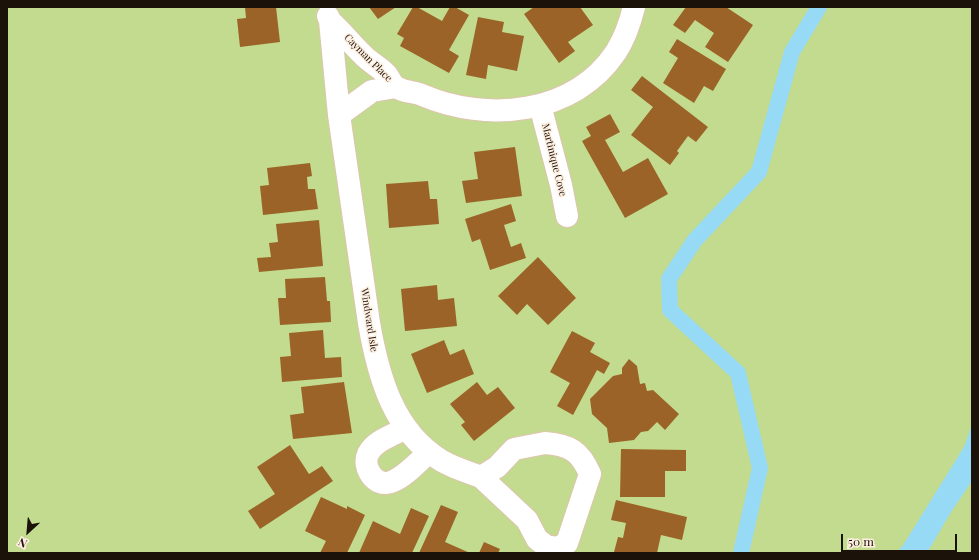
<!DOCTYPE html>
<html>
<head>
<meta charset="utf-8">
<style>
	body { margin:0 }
	#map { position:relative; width:979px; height:560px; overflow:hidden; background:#feefe0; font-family:"Playfair Display",serif }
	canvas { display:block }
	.frame { position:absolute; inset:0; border:8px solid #1b120a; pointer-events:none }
	.north { position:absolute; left:8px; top:512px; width:40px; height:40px; -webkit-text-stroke:3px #feefe0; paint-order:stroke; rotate:206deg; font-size:11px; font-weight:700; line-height:16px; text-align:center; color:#1b120a }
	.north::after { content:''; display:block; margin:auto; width:14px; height:18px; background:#1b120a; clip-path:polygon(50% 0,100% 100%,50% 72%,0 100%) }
	.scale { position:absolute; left:841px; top:534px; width:116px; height:18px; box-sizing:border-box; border:2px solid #1b120a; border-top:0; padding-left:5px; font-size:12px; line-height:14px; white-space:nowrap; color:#1b120a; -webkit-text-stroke:3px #feefe0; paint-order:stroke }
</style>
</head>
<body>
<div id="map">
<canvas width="979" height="560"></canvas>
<div class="frame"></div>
<div class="north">N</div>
<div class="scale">50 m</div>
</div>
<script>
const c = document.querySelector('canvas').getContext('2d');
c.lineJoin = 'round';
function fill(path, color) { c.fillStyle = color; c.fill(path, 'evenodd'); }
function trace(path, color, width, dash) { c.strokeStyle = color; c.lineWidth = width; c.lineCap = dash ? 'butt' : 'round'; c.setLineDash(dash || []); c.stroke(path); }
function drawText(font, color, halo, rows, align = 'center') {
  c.font = font + ' "Playfair Display",serif'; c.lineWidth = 3; c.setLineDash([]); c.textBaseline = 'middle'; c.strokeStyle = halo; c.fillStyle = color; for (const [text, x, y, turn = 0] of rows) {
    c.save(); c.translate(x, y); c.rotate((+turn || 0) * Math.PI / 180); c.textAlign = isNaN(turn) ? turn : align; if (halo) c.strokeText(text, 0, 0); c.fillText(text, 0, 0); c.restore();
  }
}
fill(new Path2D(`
	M7,7H972V553H7Z`), '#c2db8f');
fill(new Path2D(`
	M972,424V481L951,512L927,553H895L902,547L959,455L965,445Z`), '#96daf5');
trace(new Path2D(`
	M741,553L760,468L738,373L670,310L669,279L695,240L759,172L792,52L819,7`), '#96daf5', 16);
fill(new Path2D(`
	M245,7H276L280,42L240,47L237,19L246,18Z
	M369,7H396L378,19Z
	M413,7H417L442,21L450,7H455L469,15L449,50L459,56L449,73L400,46L404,38L397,34Z
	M534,7H580L593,25L568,42L575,51L559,63L524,14Z
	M686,7H726L753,25L728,62L705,47L714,33L695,20L685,33L673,25Z
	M478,17L504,22L502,32L524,36L517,71L488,65L486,79L466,75Z
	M677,39L726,69L713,91L704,86L694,103L663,83L678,58L669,52Z
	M642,76L708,127L696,142L688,136L677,151L679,153L670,165L631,135L653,107L631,90Z
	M610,114L620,132L605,140L623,172L648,158L668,194L625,218L582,141L591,136L586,127Z
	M515,147L522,196L466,203L462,181L478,179L474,152Z
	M310,163L312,176L307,177L308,189H315L318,209L263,215L260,186L269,185L267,168Z
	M428,181L430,199H437L439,224L389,228L386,184Z
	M511,204L516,221L504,225L511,247L521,243L526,258L490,270L480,239L472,242L465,219Z
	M319,220L323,266L259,272L257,258L271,257L269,243L278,242L276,224Z
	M538,257L576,298L548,325L527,304L517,315L498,296Z
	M325,277L327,301H330L331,322L280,325L278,298H286L285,279Z
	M437,285L438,300L454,298L457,326L405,331L401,289Z
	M323,330L325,358L341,357L342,377L282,382L280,357L291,356L289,333Z
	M572,331L595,343L590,352L610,363L604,374L597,370L573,415L557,406L570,383L550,372Z
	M444,340L450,355L464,349L474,374L427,393L411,354Z
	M629,359L637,366L640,384L645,383L647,391L653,390L679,414L665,430L657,422L648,431L641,432L634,440L609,443L607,428L592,414L590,399L613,376L622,374V368Z
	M344,382L352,433L293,439L290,415L304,413L301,387Z
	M477,382L487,395L498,387L515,408L474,441L461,425L465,422L450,404Z
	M290,445L309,474L322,466L333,481L260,529L248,511L275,494L257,467Z
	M621,449L686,450V471H665V497H620Z
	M321,497L347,509V506L365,515L347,553H320L326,541L305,531Z
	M616,500L687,517L682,540L661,535L657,553L614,552L618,537L623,538L626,523L611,520Z
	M441,505L458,512L445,542L470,553H419Z
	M411,508L429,516L412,553H359L373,521L400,534Z
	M484,542L500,549L498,553H479Z`), '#9b6327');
const minor = new Path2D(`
	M328,16L330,21C341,31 351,43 362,54C369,62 380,67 387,75C390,79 392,85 396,87C403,92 415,92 422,95C487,123 574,115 616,52C625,38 630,23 634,7
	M330,21L339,115L369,323C378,375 393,432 442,461C454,468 468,472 481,477
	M540,105L561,185L567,216
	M339,115L372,91L396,87
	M406,428C394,435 375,440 368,454C362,467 375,488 391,482C405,477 418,462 429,452
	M545,443C570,445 580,451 590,474L567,543L557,548L546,546L537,539L527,520L481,477L497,467L514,449Z`);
trace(minor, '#dec5ad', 24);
trace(minor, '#fff', 22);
drawText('10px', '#1b120a', '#feefe0', [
	["Cayman Place",368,58,45],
	["Martinique Cove",554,160,76],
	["Windward Isle",369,320,81]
]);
</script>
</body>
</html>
